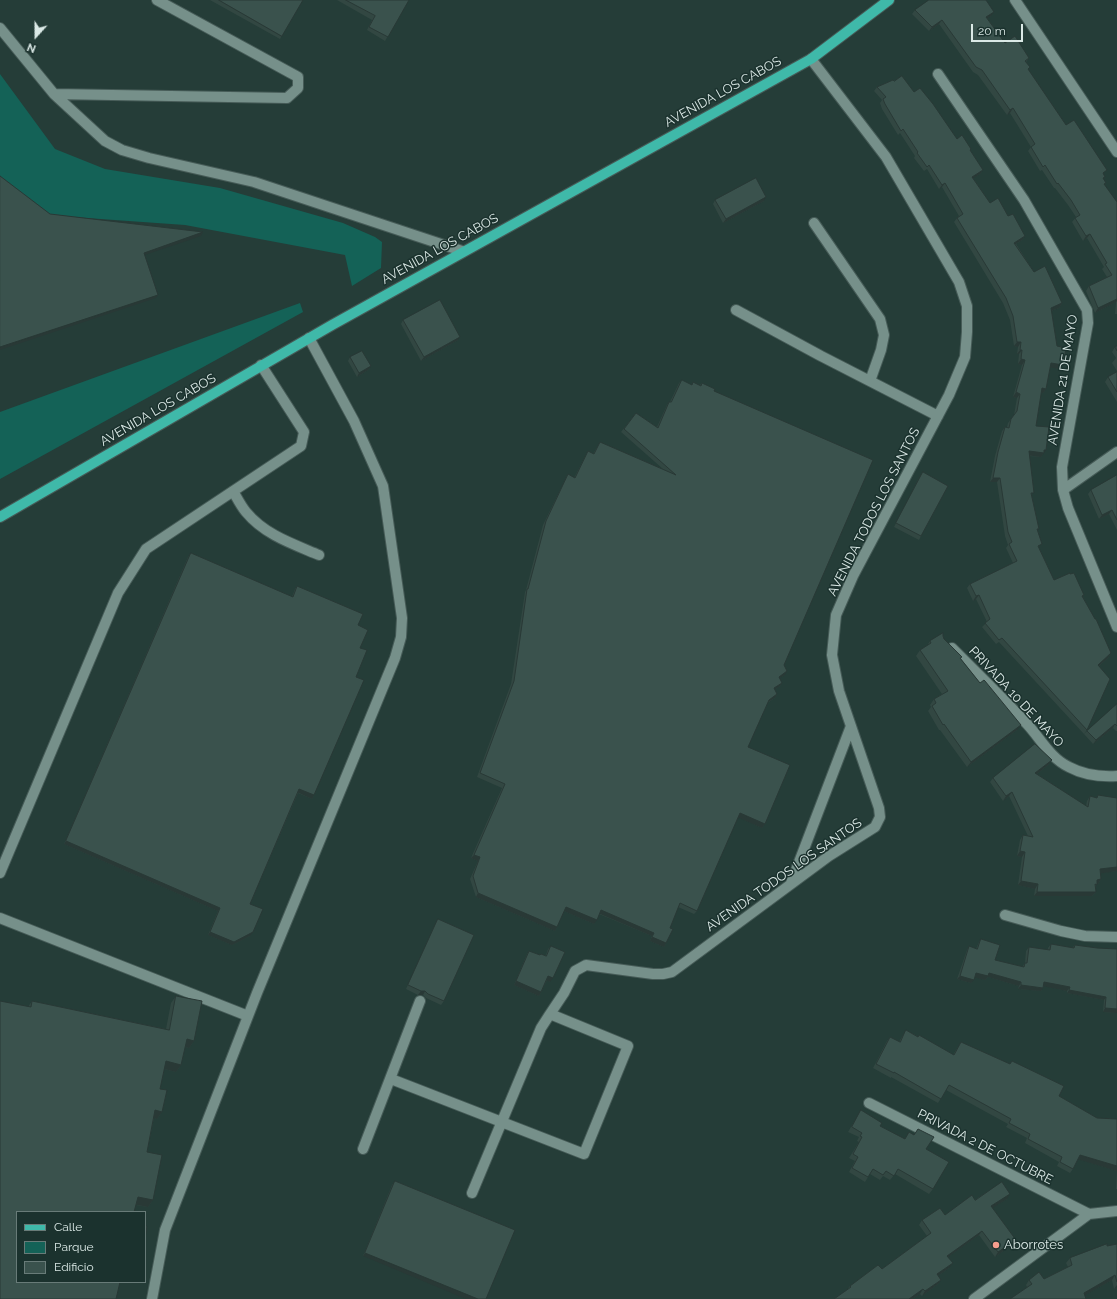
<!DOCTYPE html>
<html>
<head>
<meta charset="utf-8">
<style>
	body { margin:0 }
	#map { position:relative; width:1117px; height:1299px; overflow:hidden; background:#253d38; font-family:Raleway,sans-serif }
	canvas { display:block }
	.legend { position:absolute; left:16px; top:1211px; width:130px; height:72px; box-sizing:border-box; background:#1b322e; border:1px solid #687b78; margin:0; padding:5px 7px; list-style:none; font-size:12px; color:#dbe9e6 }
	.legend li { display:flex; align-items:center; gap:8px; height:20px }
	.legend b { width:20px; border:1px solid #687b78 }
	.north { position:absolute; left:16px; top:16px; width:40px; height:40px; -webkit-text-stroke:3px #1b322e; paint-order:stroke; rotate:201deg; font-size:11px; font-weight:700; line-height:16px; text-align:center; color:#dbe9e6 }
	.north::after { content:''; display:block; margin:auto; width:14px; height:18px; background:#dbe9e6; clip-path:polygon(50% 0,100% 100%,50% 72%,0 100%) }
	.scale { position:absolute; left:971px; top:24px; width:52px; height:18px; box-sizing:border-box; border:2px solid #dbe9e6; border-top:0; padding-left:5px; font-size:12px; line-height:14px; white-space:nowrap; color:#dbe9e6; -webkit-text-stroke:3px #1b322e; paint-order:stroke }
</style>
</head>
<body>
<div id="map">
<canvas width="1117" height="1299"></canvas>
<ul class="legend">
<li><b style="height:5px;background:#3fb9a9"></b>Calle</li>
<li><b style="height:11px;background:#146257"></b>Parque</li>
<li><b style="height:11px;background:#3a524d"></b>Edificio</li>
</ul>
<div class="north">N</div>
<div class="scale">20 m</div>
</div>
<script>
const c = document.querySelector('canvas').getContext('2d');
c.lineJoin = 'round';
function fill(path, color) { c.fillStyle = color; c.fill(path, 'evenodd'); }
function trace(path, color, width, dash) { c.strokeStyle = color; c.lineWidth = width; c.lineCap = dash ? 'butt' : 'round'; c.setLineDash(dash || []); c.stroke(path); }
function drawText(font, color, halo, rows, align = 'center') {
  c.font = font + ' Raleway,sans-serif'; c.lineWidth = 3; c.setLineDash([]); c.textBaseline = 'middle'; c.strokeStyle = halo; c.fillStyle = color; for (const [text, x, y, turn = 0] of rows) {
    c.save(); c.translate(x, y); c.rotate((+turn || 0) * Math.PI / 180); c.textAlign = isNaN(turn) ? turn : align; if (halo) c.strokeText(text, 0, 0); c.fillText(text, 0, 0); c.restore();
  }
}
fill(new Path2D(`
	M0,74L55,149L105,169L220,188L343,223L375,237L382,242L381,268L352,286L345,255L185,225L44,215L0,182Z
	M300,303L303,312L0,479V412Z`), '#146257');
const minor = new Path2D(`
	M1015,0L1117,152
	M0,28L54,94L105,141L122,150L149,158L254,182L462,251
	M938,74L1024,200L1087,310L1088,323L1062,467L1063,490L1068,508L1117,627
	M54,94L287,98L298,88V77L157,0
	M814,223L880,319L884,335L881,350L870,381
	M736,310L821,356L938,416
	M1063,490L1117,452
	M233,491C237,498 241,506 246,512C265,535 293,544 319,555
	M952,648C977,673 1003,698 1027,724C1041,739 1050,758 1069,767C1084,775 1101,777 1117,776
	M0,873L118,593L146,549L301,446L304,432L261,365
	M791,883L851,726
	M1005,915L1061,931L1085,936L1117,937
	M0,918L248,1016
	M391,1079L584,1154L628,1046L550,1014L564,993L575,971L586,965L653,974H663L672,972L829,856L875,827L880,817L879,808L839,691L832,655L836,615L853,576L949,395L965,357L967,332V306L959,282L886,157L811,59
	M869,1103L1089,1214
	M363,1149L420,1001
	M472,1193L541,1028L550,1014
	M152,1299L165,1230L257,993L395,658L401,637L402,618L383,486L354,421L309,338
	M974,1299L1089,1214L1117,1211`);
const major = new Path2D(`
	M0,517L332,325L811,59L889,0`);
trace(minor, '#465b57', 12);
trace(major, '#465b57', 12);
trace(minor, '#76908a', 10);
trace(major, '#3fb9a9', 10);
fill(new Path2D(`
	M210,0H303L280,39Z
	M337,0H409L385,41L367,30L372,20Z
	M915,10L991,16L987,18L1005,43L1029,58L1026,62L1028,70L1066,125L1104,174L1103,179L1104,185L1117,202V314H1115L1116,302L1095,313L1086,291L1089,286L1107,277L1102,269L1104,267L1087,238L1083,241L1072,222L1076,217L1068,205L1055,188H1054L1042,170L1040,171L1028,151L1031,147L1010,113L1007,115L978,75L973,72L939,24L929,31L912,14Z
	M894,81L914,92L957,139L970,150L983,170L980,174L973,178L990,203L1008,216L1025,236L1022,240L1016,244L1034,272L1062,303L1059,308L1051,311L1057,346L1063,365L1060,369L1050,367L1046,389L1043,393H1041L1036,426L1043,454L1041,457L1029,456L1032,496L1038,530L1039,548L1054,580L1083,597L1111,653L1108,658L1099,666L1087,730L1084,734L999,642L996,644L982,627L987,622L976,599L973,601L967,588L970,584L1013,563L1006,548L1008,545L1005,536L997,482H990L995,456L1002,431L1005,427H1007L1008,423L1014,415L1017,398L1013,397L1022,365L1018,364L1019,354H1017L1018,347L1014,346L1010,320L1003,303L954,222L957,218L959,216L942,187L939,189L927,169L924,171L914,158L915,156L900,133L898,135L882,109L880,103L882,100L874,91L877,87Z
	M715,200L764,201L723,223L713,204Z
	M403,320L458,340L421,361L401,324Z
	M1117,346V371L1112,363L1116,358L1112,352L1115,347Z
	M350,357L371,366L368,370L357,377L348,361Z
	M1117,372V402L1105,382L1108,377Z
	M682,380L692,385H700L702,383L714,391L784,665L785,675L779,678L782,683L780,686L774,690L777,694L775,698L767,703L748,747L765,824L762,828L738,817L697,911L694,914L678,907L670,928L666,943L664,947L650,941L652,936L599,914L594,924L564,911L557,927L555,931L476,897L470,879L478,861L471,858L502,788L477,777L511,684L525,592L526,590L543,525L566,478L568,474L574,478L586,455L588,451L593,454L600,442L663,469L621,432L636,413L657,427L667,405L669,402H670L679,383Z
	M923,472L921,536L919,540L894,527L920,476Z
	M1117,476V530L1109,514L1099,519L1088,494L1091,490Z
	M191,553L292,597L295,589L297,586L358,625L360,648L356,677L314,795L312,799L298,793L250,904V936L232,945L208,935L218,911L64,844L188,557Z
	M943,636L944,639L961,659L1017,730L967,767L940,730H939L928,711L931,707L930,705L934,699L942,694L916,656L920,650L927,646L930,641Z
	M1117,704V731H1116L1113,728L1093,744L1084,734L1087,731Z
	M1052,760L1048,765L1037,774L1086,806L1087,801L1090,796L1096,798L1098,795L1117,871L1101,873V879L1098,884H1097L1095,887L1096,892L1092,896H1034L1035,889L1018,885L1022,857L1017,856L1020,840L1023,835L1028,836L1009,796L1003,801L990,782L993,778Z
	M438,919L444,1001L441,1005L426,998L423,995H418L406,989L436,922Z
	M981,939L995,960L1022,967L1025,963L1026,951L1029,947L1048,950V948L1051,944L1072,948L1075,945L1117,1013L1103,1012L1104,1000L1067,993V991L1044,986L1041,991L1018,989L1019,986L988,977L985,980L975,977L971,983L957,979L967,950L969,946L976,949L979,942Z
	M551,946L550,982L547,980L539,996L514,985L527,954L529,951L540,955H546L548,949Z
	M176,996L194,1041L189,1048L185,1047L181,1065L176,1072L164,1069L160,1089L162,1112L157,1119L154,1118L147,1152L153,1200L148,1207L136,1205L28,1007L32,1001L166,1029L171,1003Z
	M906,1030L953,1055L961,1042L1010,1064L1012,1061L1059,1096L1097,1118L1117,1119V1189H1116L1117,1171L1078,1159L1073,1169L1070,1173L1057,1166L1059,1162L1025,1143L1027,1138L1006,1127L1008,1124L946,1090L938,1103L891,1077V1078L873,1068L887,1041L890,1037L899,1042Z
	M861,1110L880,1126L905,1139L909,1132L914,1135L918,1129L926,1149L933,1189L929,1194L895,1174L890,1180L883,1176L880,1180L870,1174L865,1182L849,1172L855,1161L849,1158L859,1142L857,1141L859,1137L848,1132Z
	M395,1181L515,1230L363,1256L392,1185Z
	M1007,1199L992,1208L1016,1240L1013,1244L995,1257L979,1235L948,1257L949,1268L938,1276L941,1280L938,1284L922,1296L920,1294L912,1299H834L847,1290L850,1286L882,1269L927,1236L919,1225L922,1220L945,1215L975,1200Z
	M1117,1244V1288L1114,1289L1112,1280L1085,1295L1027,1287L1026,1285L1029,1280L1044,1279L1068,1267L1066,1263L1070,1258L1107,1246Z`), '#324742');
fill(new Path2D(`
	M994,12L991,16L983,21L986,17Z
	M942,20L939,24L929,31L932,27Z
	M1013,108L1010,113L1007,115L1010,110Z
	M983,170L980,174L969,181L972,177Z
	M945,183L942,187L939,189L942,185Z
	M766,197L764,201L723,223L726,219Z
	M203,232L201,236L142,256L144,253Z
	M1090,234L1087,238L1083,241L1086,236Z
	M1025,236L1022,240L1011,247L1014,243Z
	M158,295L156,298L0,350V347Z
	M1117,299V301L1116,302L1095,313L1098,308Z
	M1062,303L1059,308L1048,312L1051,308Z
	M460,337L458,340L421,361L424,357Z
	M1017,342H1021L1018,347L1014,346Z
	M1020,350H1022L1019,354H1017Z
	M1021,359L1025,360L1022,365L1018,364Z
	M1051,363L1063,365L1060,369L1048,367Z
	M371,366L368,370L357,377L359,373Z
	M1042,388L1046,389L1043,393H1039Z
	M1016,392L1020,394L1017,398L1013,397Z
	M1044,450H1046L1041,457L1026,455L1029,451Z
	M993,478H1000L997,482H990Z
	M1112,510L1109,514L1099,519L1102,515Z
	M979,595L976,599L973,601L976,596Z
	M1111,653L1108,658L1095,669L1098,665Z
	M787,671L785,675L776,680L779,677Z
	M782,683L780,686L771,692L774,688Z
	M777,694L775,698L766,703L769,700Z
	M1115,724L1113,728L1093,744L1096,740Z
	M1021,725L1017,730L967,767L971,762Z
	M1052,760L1048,765L1032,778L1035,773Z
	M299,789L314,795L312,799L297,792Z
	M1012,792L1009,796L1003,801L1006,796Z
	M740,813L765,824L762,828L737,817Z
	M66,841L220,908L218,911L64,844Z
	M1020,851L1025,852L1022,857L1017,856Z
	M474,855L480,857L478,861L471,858Z
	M1117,867V871L1097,874L1100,869Z
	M1101,879L1098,884H1094L1097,880Z
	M1021,881L1038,884L1035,889L1018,885Z
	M1037,892H1096L1092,896H1034Z
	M478,893L557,927L555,931L476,897Z
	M566,907L597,920L594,924L564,911Z
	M601,910L654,933L652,936L598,913Z
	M210,932H253L250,936L232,945L208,935Z
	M652,937L666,943L664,947L650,941Z
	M976,973H989L1021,982L1019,986L988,977L985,980L973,977Z
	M548,976L553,978L550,982L546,980Z
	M960,976L974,980L971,983L957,979Z
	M516,981L541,992L539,996L514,985Z
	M1044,982L1070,987L1067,991L1042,986Z
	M1021,985L1043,988L1041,991L1018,989Z
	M1069,990L1106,997L1104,1000L1067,993Z
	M421,991H425L423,995H418Z
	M1105,1008L1117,1009V1013L1103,1012Z
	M187,1039L194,1041L189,1048L182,1046Z
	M166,1061L181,1065L176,1072L161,1068Z
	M155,1110L162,1112L157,1119L150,1117Z
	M1080,1155L1117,1166V1171L1077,1159Z
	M1010,1194L1007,1199L988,1211L991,1206Z
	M138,1197L153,1200L148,1207L133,1204Z
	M982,1231L979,1235L944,1260L947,1256Z
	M1016,1240L1013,1244L995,1257L998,1252Z
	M365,1253L478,1299H466L363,1256Z
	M953,1263L949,1268L934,1279L937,1274Z
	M1115,1275L1112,1280L1080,1298L1084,1293Z
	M941,1280L938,1284L922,1296L925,1291Z
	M1117,1285V1288L1114,1289Z
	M923,1289L920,1294L912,1299H909Z`), '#293936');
const building = new Path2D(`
	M219,0H303L282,36Z
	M346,0H409L388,37L369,27L375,16Z
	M929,0H986L994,12L986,17L1005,43L1015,36L1029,58L1025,61L1030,67L1028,69L1066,125L1074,120L1107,170L1103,173L1105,177L1103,178L1106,183L1104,184L1117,202V299L1098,308L1089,286L1112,275L1105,264L1107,263L1090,234L1086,236L1075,218L1080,215L1071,200L1058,183L1057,184L1045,165L1043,167L1031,147L1035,144L1013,108L1010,110L982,70L976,67L942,20L932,27L915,10Z
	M902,76L914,92L920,88L933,104L957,139L962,135L971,149L970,150L983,170L972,177L990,203L998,198L1008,216L1013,214L1025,236L1014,243L1034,272L1045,266L1062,303L1051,308L1057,346L1066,348L1063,365L1051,363L1046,389L1042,388L1036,426L1049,427L1046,450H1044V453L1029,451L1034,493H1031L1039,529H1037L1042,544L1038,546L1054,580L1070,573V574L1074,573L1084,595L1082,596L1095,619H1096L1111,653L1098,665L1110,679L1087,730L1002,638L999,640L985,623L990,619L979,595L976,596L970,584L1017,561L1009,544L1012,542L1008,532L1000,478H993L998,452L1005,427L1009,428L1011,419L1017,411L1020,394L1016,392L1025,360L1021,359L1022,350H1020L1021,342H1017L1013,316L1006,298L957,218L963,214L945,183L942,185L929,165L927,167L917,153L918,152L903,129L901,131L885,104L883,99L886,97L877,87L893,80L894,81Z
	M0,176L50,214L203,232L144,253L158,295L0,347Z
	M756,178L766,197L726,219L715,200Z
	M440,300L460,337L424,357L403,320Z
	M1117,346V351L1115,347Z
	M362,351L371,366L359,373L350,357Z
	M1117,372V392L1108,377Z
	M682,380L692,385L693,382L701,386L702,383L715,389L714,391L873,460L784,665L787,671L779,677L782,683L774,688L777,694L769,700L748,747L790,765L765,824L740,813L697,911L680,903L670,928L673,929L666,943L652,937L654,933L601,910L597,920L566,907L557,927L478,893L473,876L480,857L474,855L505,784L480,773L514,681L527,589H528L546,521L568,474L575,478L588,451L594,454L600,442L676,475L624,429L636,413L658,428L669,402H671Z
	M923,472L948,486L921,536L896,523Z
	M1117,475V520L1112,510L1102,515L1091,490Z
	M191,553L293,597L297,586L363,614L358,625L368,630L360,648L367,650L356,677L364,680L314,795L299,789L250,904L263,909L253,932L234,942L210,932L220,908L66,841Z
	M943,633V636L944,639L962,657L960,658L980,683L984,680L985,681L1021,725L971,762L944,724L943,725L932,706L936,703L934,699L948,691L920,650L931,643L930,641Z
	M1117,704V726L1115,724L1096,740L1087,731Z
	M1035,744L1052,760L1035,773L1088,807L1090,796L1097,798L1098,795L1117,798V867L1100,869L1101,879L1097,880V885L1095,884L1096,892H1037L1038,884L1021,881L1025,852L1020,851L1023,835L1033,837L1012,792L1006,796L993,778Z
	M438,919L474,935L444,1001L428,994L425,991H421L408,985Z
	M981,939L1000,945L995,960L1024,967L1025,963H1027L1029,947L1050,950L1051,944L1074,948L1075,945L1097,948L1117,949V1009L1105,1008L1106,997L1069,990L1070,987L1044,982L1043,988L1021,985V982L989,973L988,976L976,973L974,980L960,976L969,946L977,949Z
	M551,946L565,952L553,978L548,976L541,992L516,981L529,951L540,955L541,954L546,956Z
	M176,996L202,1001L194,1041L187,1039L181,1065L166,1061L160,1089L167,1090L162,1112L155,1110L147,1152L162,1155L153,1200L138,1197L134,1212H17V1282H120L116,1299H0V1001L31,1007L32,1001L169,1030Z
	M906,1030L918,1037L919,1035L954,1055L961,1042L1010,1064L1012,1061L1064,1086L1059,1096L1097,1118L1117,1119V1166L1080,1155L1073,1169L1060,1162L1062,1157L1028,1139L1030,1134L1009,1123L1011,1119L949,1085L941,1099L894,1072V1073L876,1064L890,1037L900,1042Z
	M861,1110L882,1123L880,1126L905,1139L909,1132L914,1135L918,1129L934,1137L926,1149L949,1162L933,1189L898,1169L894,1176L886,1171L883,1175L873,1169L868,1177L852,1168L858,1157L853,1154L862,1137L860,1136L862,1133L852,1127Z
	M395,1181L515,1230L486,1299H478L365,1253Z
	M1002,1182L1010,1194L991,1206L1016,1240L998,1252L982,1231L947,1256L953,1263L937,1274L941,1280L925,1291L923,1289L909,1299H834L851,1287L850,1286L878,1265L882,1269L931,1233L922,1220L940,1208L945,1215L972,1195L975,1200Z
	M145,1226H147L145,1238Z
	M1107,1244V1246L1117,1244V1282L1115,1275L1084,1293L1086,1299H1010L1032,1284L1029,1280L1039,1272L1044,1279L1072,1265L1070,1258Z`);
fill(building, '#3a524d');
trace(building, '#293936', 1);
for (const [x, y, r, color] of [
	[996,1245,4,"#f49d8d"]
]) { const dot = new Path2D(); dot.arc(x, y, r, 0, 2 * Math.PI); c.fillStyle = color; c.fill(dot); trace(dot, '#1b322e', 1.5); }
drawText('13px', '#dbe9e6', '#1b322e', [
	["AVENIDA LOS CABOS",723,92,-29],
	["AVENIDA LOS CABOS",440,249,-29],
	["AVENIDA 21 DE MAYO",1063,380,-81],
	["AVENIDA LOS CABOS",158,410,-30],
	["AVENIDA TODOS LOS SANTOS",874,512,-63],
	["PRIVADA 10 DE MAYO",1016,697,47],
	["AVENIDA TODOS LOS SANTOS",784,875,-35],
	["PRIVADA 2 DE OCTUBRE",985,1147,27]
]);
drawText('13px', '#dbe9e6', '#1b322e', [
	["Aborrotes",1004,1245]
], 'left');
</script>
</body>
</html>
